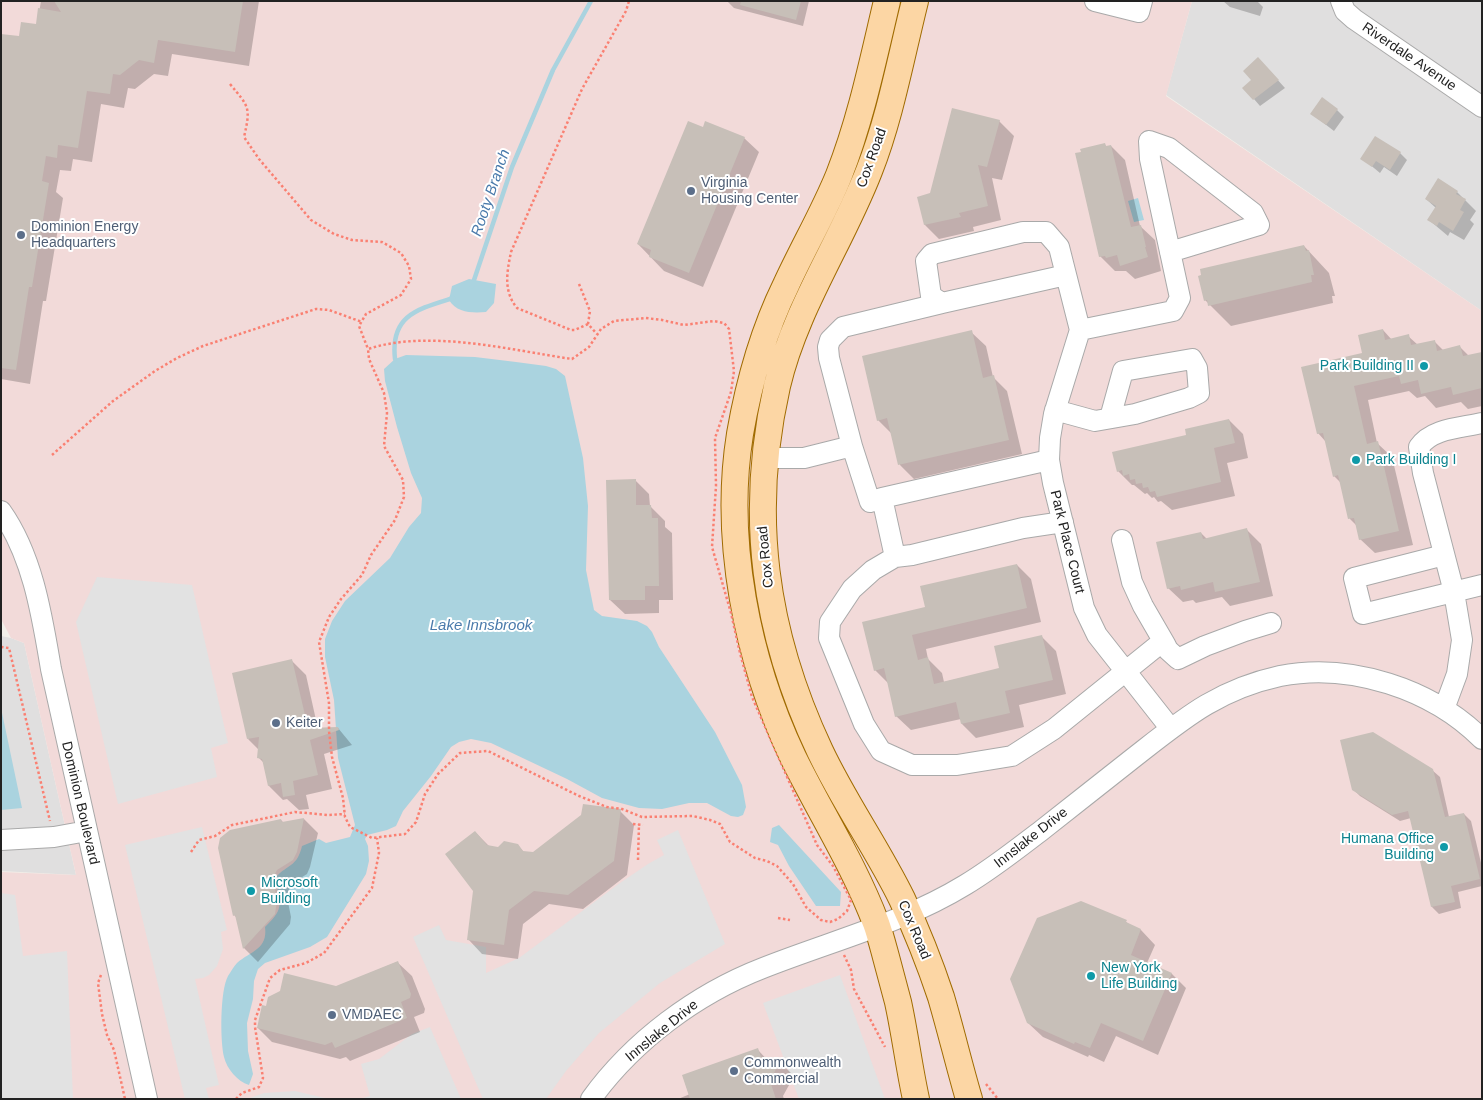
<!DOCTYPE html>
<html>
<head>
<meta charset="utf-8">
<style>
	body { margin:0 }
	#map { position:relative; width:1483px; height:1100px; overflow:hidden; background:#f2efe9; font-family:Helvetica,sans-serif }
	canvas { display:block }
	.frame { position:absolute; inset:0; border:2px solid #222; pointer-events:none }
</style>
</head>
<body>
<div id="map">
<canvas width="1483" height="1100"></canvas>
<div class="frame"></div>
</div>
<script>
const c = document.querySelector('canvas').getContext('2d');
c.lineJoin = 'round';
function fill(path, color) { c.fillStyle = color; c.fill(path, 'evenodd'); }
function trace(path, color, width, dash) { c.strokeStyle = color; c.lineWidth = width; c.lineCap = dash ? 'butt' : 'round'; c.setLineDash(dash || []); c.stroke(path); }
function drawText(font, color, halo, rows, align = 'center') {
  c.font = font + ' Helvetica,sans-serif'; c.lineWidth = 4; c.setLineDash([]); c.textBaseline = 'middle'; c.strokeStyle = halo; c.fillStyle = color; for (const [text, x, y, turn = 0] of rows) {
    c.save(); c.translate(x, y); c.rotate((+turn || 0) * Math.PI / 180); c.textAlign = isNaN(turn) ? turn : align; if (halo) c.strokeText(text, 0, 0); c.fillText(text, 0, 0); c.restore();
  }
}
fill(new Path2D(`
	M1192,1H1482V311L1166,95Z
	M1,636L11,638L24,643L76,875L1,871Z`), '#e0dfdf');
fill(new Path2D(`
	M1,1H1192L1166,96L1482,311V1099H1V872L76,875L24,643L11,638L1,619Z`), '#f2dad9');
fill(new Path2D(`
	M97,577L192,585L228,743L211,748L217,777L118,804L76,622Z
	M202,827L227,930L221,932L223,949L217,966L209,975L203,978L195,979L219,1085L206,1088L209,1099H185L125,845Z
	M678,830L725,944L660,983L599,1033L566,1071L546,1099H483L413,937L439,925L446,940L486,947V973L519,958L620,883L648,864L664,855L657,840Z
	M1,893L15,895L23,956L67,951L73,1099H1Z
	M840,975L885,1099H799L763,1003Z
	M430,1027L461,1099H360L370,1096L361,1064L379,1059L412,1034Z
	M295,1091L329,1099H247L264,1093Z`), '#e2e2e2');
fill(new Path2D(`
	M1138,198L1144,220L1134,222L1128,201Z
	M469,279L496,284L494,303L486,312C472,313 457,313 449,300L452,286Z
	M406,355L475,357L516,362L546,366L556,369L565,376L583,458L588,506L586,570L594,610L602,616L637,621L647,626L652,632L659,647L715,732L742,785L746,807L743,815L738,817L731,816L707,803H689L662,809L639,808L602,798L567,779L491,743L471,739L459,742L451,747L431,776L403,811L396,826L387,830L367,835L365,839L368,846L369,861L366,874L327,937L310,947L265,963L258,969L254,981L253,999L247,1023L248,1051L253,1074L249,1085C237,1081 227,1069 224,1057C220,1040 220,991 228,976C231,972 233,967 237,963C251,951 268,949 265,927C287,906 278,905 276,877C288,864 297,867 302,846L319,839L326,843L350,837L355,825L338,758L334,700L325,657V639L332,621L345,601L390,558L409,527L421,513L422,498L411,473L397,427L385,381L384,369L395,359Z
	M1,708L22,808L1,810Z
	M779,825L841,892L840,906H816L789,866L778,845L770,842L772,828Z`), '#aad3df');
fill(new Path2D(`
	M41,1H259L249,66L172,54L168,76L154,74L135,89L128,88L124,108L101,104L92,162L73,159L71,171L60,170L56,192L63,198L46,301H43L30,384L1,379V35L20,38L37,25Z
	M727,1H809L803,26L734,8Z
	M1223,1H1257L1263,7L1260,16L1230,7Z
	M1265,66L1285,88L1260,106L1254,99Z
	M1337,110L1344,117L1334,131L1312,114Z
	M999,121L1014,136L1002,180L992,178L1001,220L973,227L974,231L939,239L925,225L919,198L931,194Z
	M703,128L744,138L759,152L703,287L664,271L638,244Z
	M1105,145L1107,147L1111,146L1125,160L1140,226L1155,240L1161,271L1135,279L1126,271H1115L1100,256Z
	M1400,153L1407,160L1397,176L1384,167L1380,173L1362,158Z
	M1457,192L1476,211L1470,220L1474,224L1464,240L1450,232L1448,236L1429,220L1436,208L1426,199Z
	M1304,246L1329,273L1335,296H1332L1333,303L1231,326L1205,300Z
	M1383,330L1392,340L1408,336L1418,345L1434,341L1443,350L1460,347L1469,356L1482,353V406L1468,409L1461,402L1436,408L1425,396L1417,398L1409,391L1368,400L1377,443L1392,457L1413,545L1375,553L1360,539L1358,527L1350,519L1342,484L1334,476L1326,442L1318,433L1364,353Z
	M971,332L986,346L993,377L1007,391L1022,454L914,479L900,465L892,434L878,420Z
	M1229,420L1243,434L1248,458L1227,463L1235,496L1172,510L1161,501L1158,502L1154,497L1152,498L1147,493L1145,494L1134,485H1132L1118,471L1188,436Z
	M635,480L649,494L650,506L665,521V527L672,533L673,600H659V613L625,614L610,600Z
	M1247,530L1261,544L1273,596L1230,606L1222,597L1196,603L1193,600L1183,602L1168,588L1201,533L1207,539Z
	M1017,565L1031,579L1041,622L926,649L928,659L942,673L944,682L1000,669L1042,637L1056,651L1066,694L1019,705L1024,727L976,738L962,724L961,719L911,730L896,716L889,684L875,670L927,608Z
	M292,661L306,675L318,729L338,728L352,745L324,754L332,789L306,795L309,809L299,810L287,799L283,800L269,786L264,763L258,757L259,750L248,739Z
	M1432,770L1440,777L1449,817L1464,814L1471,821L1482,867V886L1458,892L1461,908L1439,914L1432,907L1411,818L1400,821L1360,796L1353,789Z
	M620,811L634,825L627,875L583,909L549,904L523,924L518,959L482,954L468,939L475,891V832L490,847L498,848L517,845L524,852L533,853Z
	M304,819L318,833L310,867L307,874L291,884L287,897L291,917L290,924L258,962L244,948L237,918L234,915L281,820L284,823Z
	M1126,922L1130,925L1141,930L1155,945L1147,963L1172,974L1186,988L1158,1055L1116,1036L1104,1062L1089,1055L1088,1057L1043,1037L1028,1023Z
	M397,962L412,976L425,1009L424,1013L414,1017L420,1032L350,1061L346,1057L340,1059L272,1042L258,1028L267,1007L336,987Z
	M757,1049L772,1065L780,1062L794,1076L783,1096L784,1099H678L690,1094Z`), '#0003');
trace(new Path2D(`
	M472,286L512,167L553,70L591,1
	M395,359C390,315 418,309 453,298`), '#aad3df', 4.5);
fill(new Path2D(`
	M54,1H243L235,52L158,40L154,63L139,60L120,75L113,74L110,94L87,91L78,148L58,145L57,158L46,156L42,181L49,183L32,287H29L16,370L1,368V34L19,36L21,22L36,24L38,8L61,12Z
	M741,1H801L796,20L740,5Z
	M1258,57L1279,80L1253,100L1242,88L1251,80L1243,71Z
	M1322,97L1338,109L1326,125L1310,114Z
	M952,108L1000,120L987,167L978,165L988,206L959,213L961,217L924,225L917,197L930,193Z
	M688,121L703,127L705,121L745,137L689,273L649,257L651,250L637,244Z
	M1375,136L1401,152L1390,170L1376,161L1372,167L1360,159Z
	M1105,143L1106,146L1111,145L1131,227L1141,225L1146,247H1145L1148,257L1120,266L1117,255L1106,258L1105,256L1099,257L1075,153L1081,152L1080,149Z
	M1438,178L1458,191L1456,194L1466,199L1460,210L1464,212L1453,231L1439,222L1437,226L1427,220L1436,206L1425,199Z
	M1304,245L1306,251L1309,250L1314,275H1311L1312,282L1208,306L1207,300L1204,301L1198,276L1201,275L1200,269Z
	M1383,329L1385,340L1409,334L1411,345L1435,340L1437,351L1460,345L1463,356L1482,352V388L1453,395L1451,387L1421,394L1418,380L1401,384L1399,376L1354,386L1367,444L1378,441L1399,531L1359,540L1354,518L1348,519L1338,475L1333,477L1323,433L1317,434L1301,367L1362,353L1358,335Z
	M972,330L983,378L994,375L1009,440L898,465L887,418L877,421L862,356Z
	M1229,419L1235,443L1214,448L1221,482L1157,497L1155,491L1150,492L1148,487L1143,488L1142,483L1136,484L1135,479L1130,480L1129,474L1123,476L1122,470L1117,472L1112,452L1186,435L1185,429Z
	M636,479V505H651L652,518H658L659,586H645V600H609L606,480Z
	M1247,528L1260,582L1215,592L1213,582L1181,590L1180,586L1167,589L1156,542L1201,532L1203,539Z
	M1017,564L1027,608L912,635L918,660L928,657L934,684L999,668L994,646L1042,635L1053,680L1005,691L1010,713L961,724L956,702L895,717L884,668L874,671L862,622L925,607L920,586Z
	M292,659L308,728L338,727L339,730L310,740L318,775L293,781L295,795L283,797L281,783L268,786L262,759L257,758L259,737L247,739L232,673Z
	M1373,732L1433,769L1445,817L1464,813L1480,879L1451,886L1455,902L1431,907L1408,811L1392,815L1352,790L1340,740Z
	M583,804L621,809L614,861L568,895L534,891L509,910L504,945L467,940L473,891L445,854L475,831L487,845L498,847L504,841L518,844L523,851L533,852L581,815Z
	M304,818L297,852L293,860L277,870L273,878L277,901L275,914L243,949L235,915L233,916L218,848L220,838L230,830L281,819L282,822Z
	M1081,901L1127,920L1126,922L1141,929L1131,955L1172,973L1143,1041L1101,1023L1090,1048L1075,1042L1074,1044L1027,1023L1010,979L1037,918Z
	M398,961L411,994L410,998L401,1002L407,1018L335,1048L332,1042L325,1045L257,1028L262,1005L266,1006L268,997L280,991L284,973L336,986Z
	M758,1048L764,1066L780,1061L770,1081L776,1099H690L682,1075Z`), '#c7bfb8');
const minor = new Path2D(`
	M1095,1L1139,12L1142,1
	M1341,1L1345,11L1354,19L1482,107
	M1066,275L942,303L931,296L926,261L932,254L1023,232H1046L1059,247L1080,330
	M1080,330L1173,311L1180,298L1150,159L1149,141L1169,148L1253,213L1259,225L1170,252
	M1080,330L1054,414L1050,438L1049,460L1053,483L1084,608L1097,635L1171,729
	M1055,410L1095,421L1135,414L1189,398L1199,393L1197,368L1192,359L1123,371L1110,418
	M852,446L870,502L882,498
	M765,458H804L852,446L829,358L828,347L830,340L843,327L942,303
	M1,511C33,556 42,616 51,669L147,1099
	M1063,522L1023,528L912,555L895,557L873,570L852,589L830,622L829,638L864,724L881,751L912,765H957L1012,756L1054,729L1157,646L1165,644L1168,650L1178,659L1205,646L1245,631L1271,623
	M1122,540L1132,582L1143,606L1165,644
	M1444,555L1354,578L1363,614L1482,585
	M895,557L882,498L1049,460
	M1444,709L1457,674L1462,640L1454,592L1423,473L1419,447C1432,428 1461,428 1482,423
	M1,840L54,837L87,831
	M591,1099C633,1041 696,994 763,968C831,941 903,923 965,885C992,869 1017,849 1042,830C1072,806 1102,783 1132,759C1182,720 1216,690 1280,676C1350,662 1432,689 1482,739`);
const major = new Path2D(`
	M887,1C873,60 861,119 839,175C824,212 803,248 786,285C763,332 749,382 740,434C723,540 747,660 793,757C820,812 854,865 876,923C880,934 883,946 886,957C890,972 894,987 898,1002C905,1034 909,1067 916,1099
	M915,1C901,57 890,118 869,171C841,243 795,309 777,386C748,514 764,632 820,751C844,802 877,848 902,899C917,931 930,964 941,997C951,1031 959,1065 969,1099`);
trace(minor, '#a9a9a9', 22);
trace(major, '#a06b00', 28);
trace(new Path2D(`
	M230,84C249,107 251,107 244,137L259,159L311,220L334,234L352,240L382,242L401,253L409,266L411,279L401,295L366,314L359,326L368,349
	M579,284L590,311L588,324L597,334
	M646,318L662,320L684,325L714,321L724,323L729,329L734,371L731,392L715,438L716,486L712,547L731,613L740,653L752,697L817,845L833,866L851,900L847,911L838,919L830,922L821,920L806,907L793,884L777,866L767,861L755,858L730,842L720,824L710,820L693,816L642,817L622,809L607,807L579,796L488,751L460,753L438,774L425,794L416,822L405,834L372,838L350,827L345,817L343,798L332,757L329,731V703L319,642L329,617L341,599L362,575L371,555L395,520L404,497L403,480L384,446L387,413L384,393L369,359L368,349C429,329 510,350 572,359L589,347L601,329L614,321Z
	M588,324L575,330H571L517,308C503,291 507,272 511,252L582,89L626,11L629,1
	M52,455L113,401L155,371L177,358L203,346L316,309L329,310L362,322
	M1,647L9,648L50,821
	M633,824L643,825
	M191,852L199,840L215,836L232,825L295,812L328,815L345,814
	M638,860L639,824
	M778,918L790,920
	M844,955L851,970L854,989L885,1047
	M101,975L98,983L102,1014L107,1035L114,1050L125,1099
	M986,1084L998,1099
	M236,1099L242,1093L259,1087L263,1078L255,1027V1020L270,978L280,970L306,963L324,953L372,888L379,853L377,838`), '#fa8072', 2.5, [2.5, 2.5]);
trace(minor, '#fff', 20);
trace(major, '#fcd6a4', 26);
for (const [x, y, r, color] of [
	[691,191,5,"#5c6f8a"],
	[21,235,5,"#5c6f8a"],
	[1424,366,5,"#0f9aa8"],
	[1356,460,5,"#0f9aa8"],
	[276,723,5,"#5c6f8a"],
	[1444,847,5,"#0f9aa8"],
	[251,891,5,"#0f9aa8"],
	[1091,976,5,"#0f9aa8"],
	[332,1015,5,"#5c6f8a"],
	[734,1071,5,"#5c6f8a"]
]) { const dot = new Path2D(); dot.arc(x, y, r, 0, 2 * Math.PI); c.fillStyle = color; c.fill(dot); trace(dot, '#fff', 2); }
drawText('14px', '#222', '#fff', [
	["Riverdale Avenue",1409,57,34],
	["Cox Road",872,158,-70],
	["Park Place Court",1067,542,76],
	["Cox Road",766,557,-96],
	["Dominion Boulevard",80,803,77],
	["Innslake Drive",1031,838,-38],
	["Cox Road",914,930,67],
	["Innslake Drive",662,1031,-39]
]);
drawText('14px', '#4e5e75', '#fff', [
	["Virginia",701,183],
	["Housing Center",701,199],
	["Dominion Energy",31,227],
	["Headquarters",31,243],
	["Keiter",286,723],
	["VMDAEC",342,1015],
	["Commonwealth",744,1063],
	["Commercial",744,1079]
], 'left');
drawText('14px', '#0d838f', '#fff', [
	["Park Building II",1414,366,"right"],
	["Park Building I",1366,460],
	["Humana Office",1434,839,"right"],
	["Building",1434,855,"right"],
	["Microsoft",261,883],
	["Building",261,899],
	["New York",1101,968],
	["Life Building",1101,984]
], 'left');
drawText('italic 15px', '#4a7aab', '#fff', [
	["Rooty Branch",491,193,-71],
	["Lake Innsbrook",481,626]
]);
</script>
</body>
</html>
